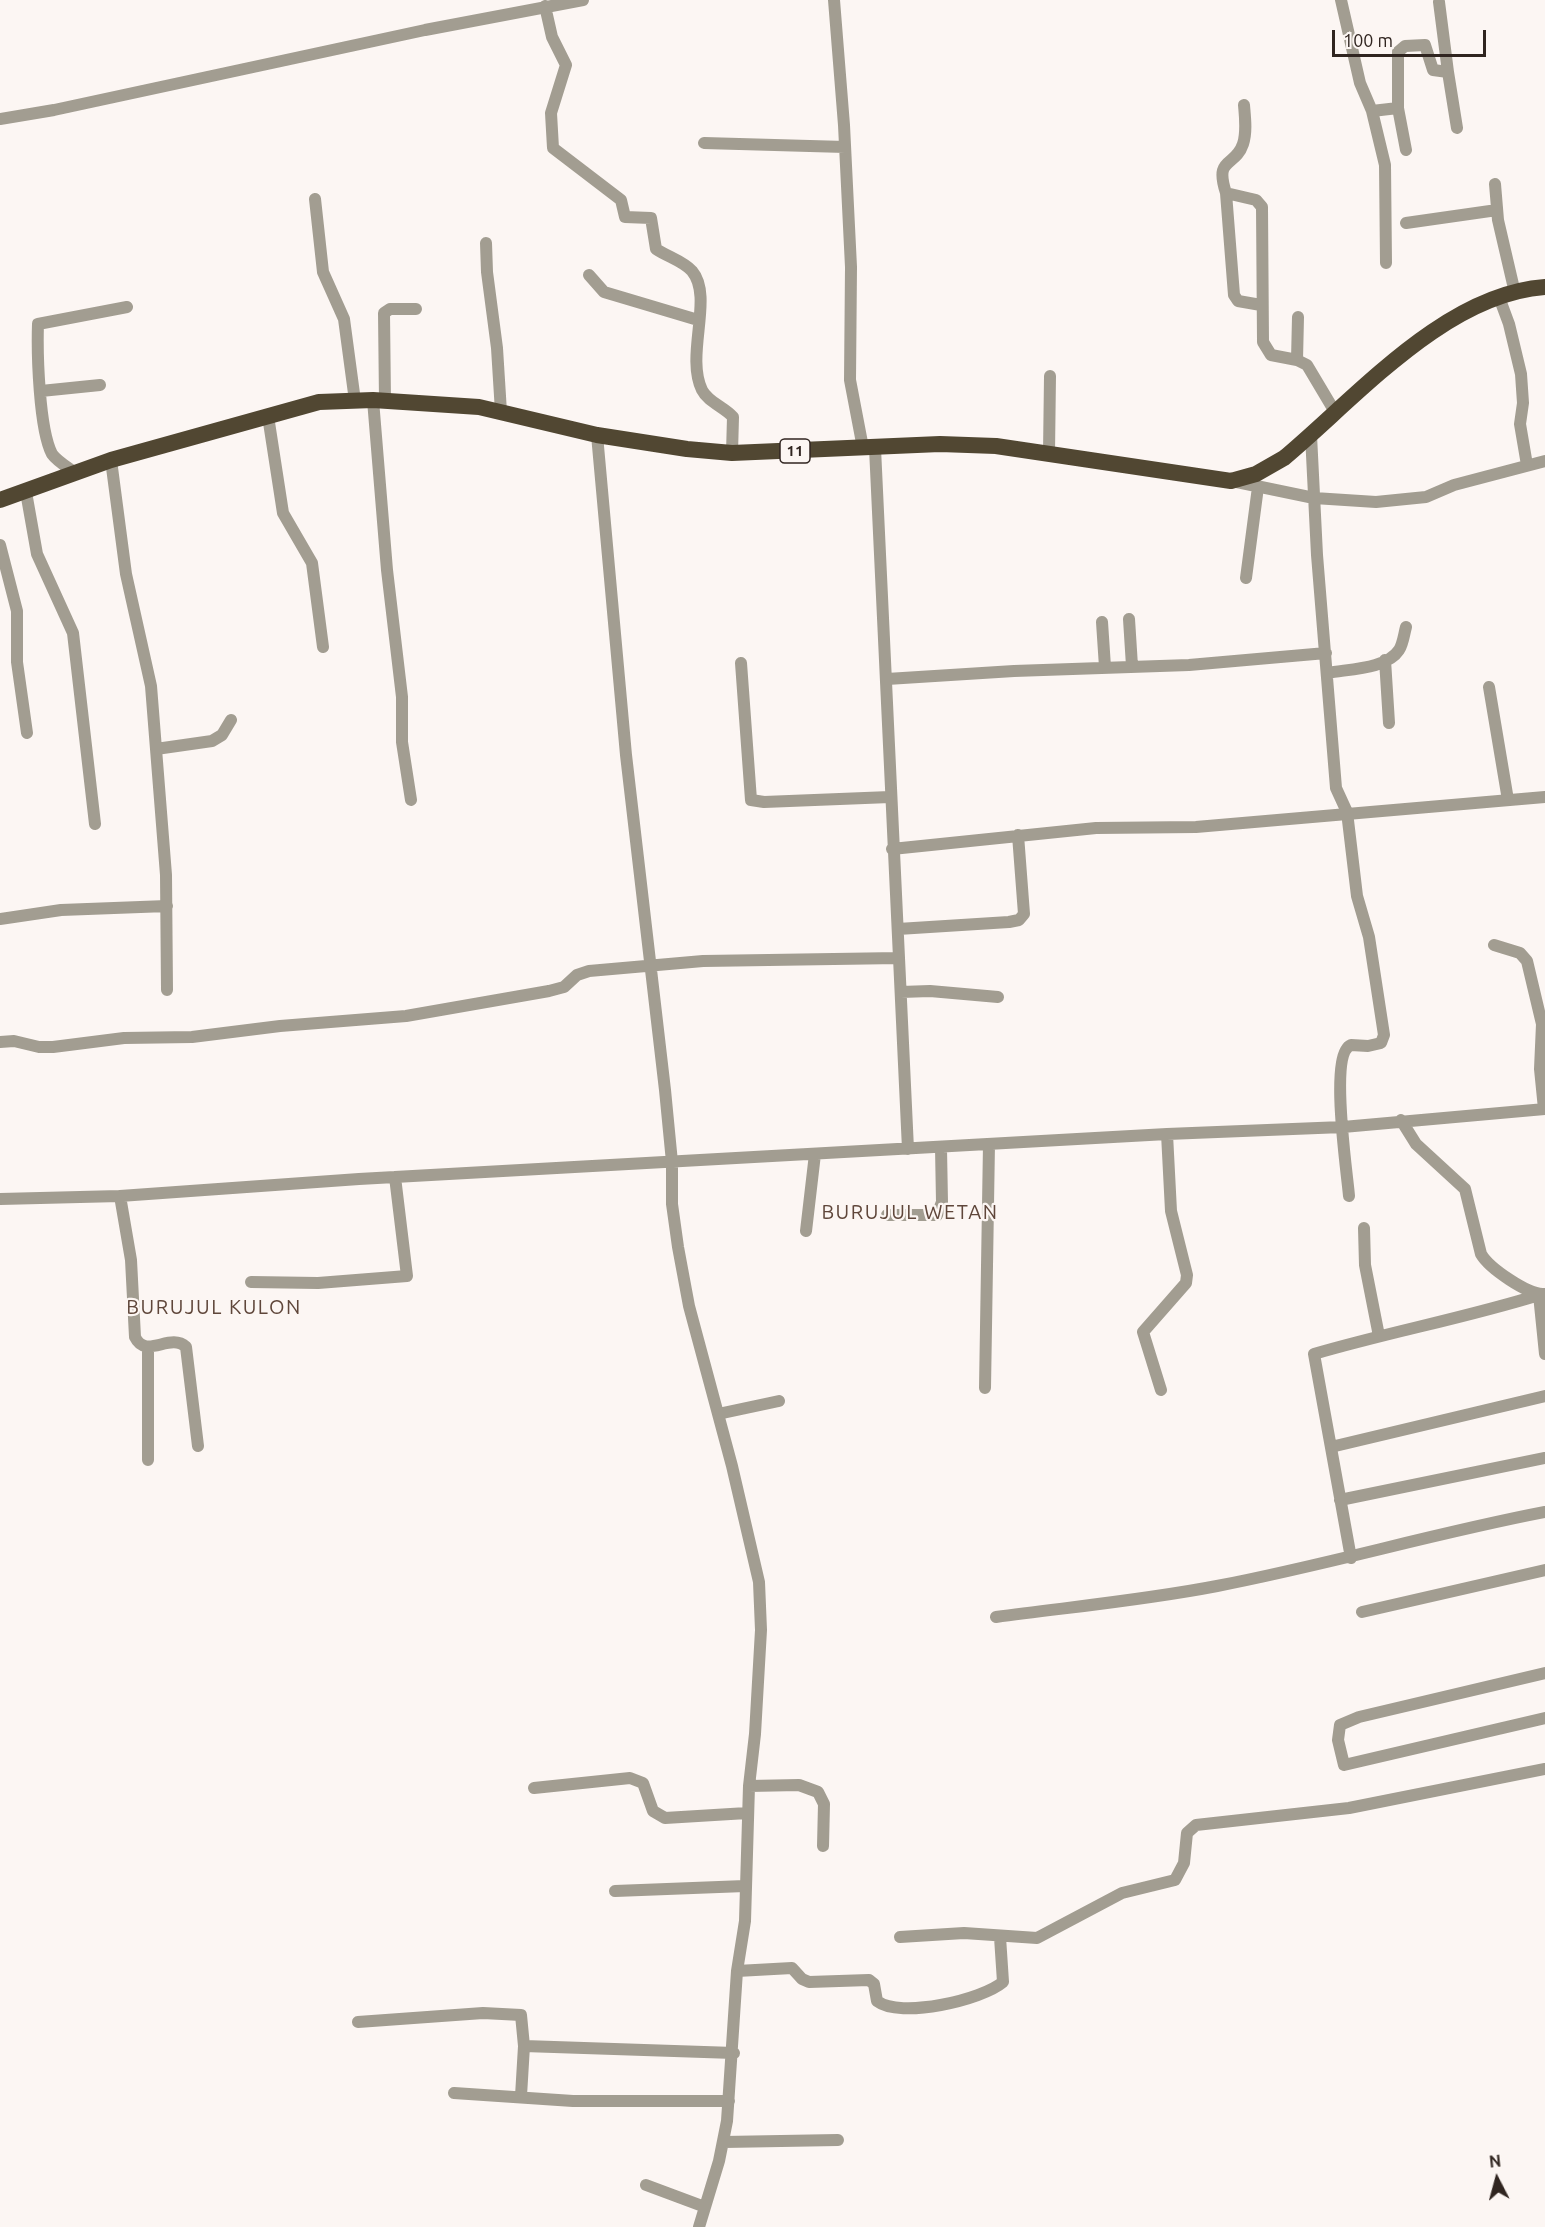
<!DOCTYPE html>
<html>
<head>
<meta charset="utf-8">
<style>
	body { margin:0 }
	#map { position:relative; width:1545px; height:2227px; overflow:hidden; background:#fcf6f3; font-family:Ubuntu,sans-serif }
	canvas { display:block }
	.north { position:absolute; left:1467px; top:2149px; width:60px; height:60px; -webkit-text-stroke:4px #fcf6f3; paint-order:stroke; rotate:354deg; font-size:16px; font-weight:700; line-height:24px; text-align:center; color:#302520 }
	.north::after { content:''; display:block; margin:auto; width:21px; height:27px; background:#302520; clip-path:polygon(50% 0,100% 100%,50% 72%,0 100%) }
	.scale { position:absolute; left:1332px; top:30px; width:154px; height:27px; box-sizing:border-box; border:3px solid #302520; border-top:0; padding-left:8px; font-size:18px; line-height:21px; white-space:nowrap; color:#302520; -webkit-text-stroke:4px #fcf6f3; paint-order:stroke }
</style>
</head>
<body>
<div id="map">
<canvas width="1545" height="2227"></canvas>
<div class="north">N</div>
<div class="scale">100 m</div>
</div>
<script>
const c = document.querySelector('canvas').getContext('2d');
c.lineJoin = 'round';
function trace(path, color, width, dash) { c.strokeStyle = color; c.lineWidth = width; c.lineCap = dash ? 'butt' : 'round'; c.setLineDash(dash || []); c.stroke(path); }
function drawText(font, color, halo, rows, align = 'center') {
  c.font = font + ' Ubuntu,sans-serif'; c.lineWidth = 4.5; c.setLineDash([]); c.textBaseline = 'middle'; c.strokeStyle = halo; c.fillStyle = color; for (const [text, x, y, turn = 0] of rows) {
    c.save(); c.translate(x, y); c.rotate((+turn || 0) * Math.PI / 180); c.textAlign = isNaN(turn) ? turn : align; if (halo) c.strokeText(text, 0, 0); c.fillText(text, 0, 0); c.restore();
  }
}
trace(new Path2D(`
	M834,0L844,125L851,267L850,380L863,448
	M1341,0L1360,83L1372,111L1385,165L1386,263
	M545,6L552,37L566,65L551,113L553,148L621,200L625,217L651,218L656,249C668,257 683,261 692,271C714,297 685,355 702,390C708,402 724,407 733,417L732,453
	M1448,72L1457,128
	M1244,105C1245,117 1247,132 1243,144C1235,168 1214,156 1226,193L1256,200L1262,207L1263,342L1271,355L1297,360L1307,365L1335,412
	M1372,111L1398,108
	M0,119L54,110L425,30L583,0
	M704,143L845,147
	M1406,150L1398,108V52L1405,46L1425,45L1433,70L1448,72L1439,2
	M1495,184L1498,220L1515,293
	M1226,193L1234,295L1238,301L1261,305
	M315,199L323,272L344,319L355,401
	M1406,223L1497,210
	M486,243L487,272L497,348L501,412
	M589,275L604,292L698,320
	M1499,297L1509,324L1521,374L1523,403L1520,424L1527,465
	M1297,360L1298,317
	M41,391L100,385
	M373,400L387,570L402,697V742L411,800
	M385,401L384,313L390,309H416
	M268,416L283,513L312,563L323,647
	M597,435L626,755L665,1090L672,1162V1204L678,1247L689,1306L732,1466L759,1582L761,1630L755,1734L749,1786L745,1921L737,1971L727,2121L719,2161L699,2227
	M1311,435L1317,555L1336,788L1347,812L1357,896L1369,937L1384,1035L1381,1043L1368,1046L1351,1045C1329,1054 1347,1171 1349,1196
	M875,448L908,1149
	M1049,453L1050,376
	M111,460L126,574L151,686L156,749L212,741L222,735L231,720
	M74,472C67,467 57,461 52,454C39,429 37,353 38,324L127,307
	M1232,481L1314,498L1376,502L1426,497L1454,485L1545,461
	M26,492L37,554L73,633L95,824
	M0,545L17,611V662L27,733
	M1246,578L1258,487
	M1129,619L1132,666
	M1102,622L1105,667
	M1385,660L1389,723
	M741,663L751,800L764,802L890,797
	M1328,673C1348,669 1387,669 1399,650C1403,644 1404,634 1406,627
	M887,679L1014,671L1189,665L1326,653
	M1489,687L1508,800
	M156,749L166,875L167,990
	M892,849L1096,828L1196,827L1545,797
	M0,919L61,910L167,906
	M898,929L1009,922L1019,920L1024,914L1018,835
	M1494,945L1520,953L1527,961L1542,1024L1540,1069L1544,1109
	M901,992L930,991L998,997
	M0,1042L14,1041L39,1047H53L124,1038L192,1037L280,1026L406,1016L549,991L564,987L577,975L589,971L703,961L899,958
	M1401,1120L1416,1144L1465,1189L1481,1254C1489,1268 1528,1295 1544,1294
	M120,1196L131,1260L135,1337C146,1360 170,1332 186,1347L198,1446
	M0,1199L120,1196L359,1179L1167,1134L1343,1127L1545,1109
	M887,1215H937L942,1202L941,1148
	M1364,1228L1365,1265L1379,1336
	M806,1231L815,1154
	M251,1282L318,1283L407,1276L395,1177
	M148,1347V1460
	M985,1388L989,1144
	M1161,1390L1143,1332L1186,1283L1187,1275L1171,1211L1167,1134
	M718,1414L779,1401
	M1331,1447L1545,1396
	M1340,1500L1545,1458
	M1351,1558L1314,1354C1389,1332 1465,1318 1539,1295L1545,1354
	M1362,1612L1545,1570
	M996,1617C1070,1607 1145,1600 1217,1586C1327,1565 1435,1533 1545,1512
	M1545,1673L1359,1717L1340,1725L1338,1740L1344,1765L1545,1718
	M749,1786L799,1785L818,1792L824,1804L823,1846
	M534,1788L630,1778L643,1783L653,1811L665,1818L747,1813
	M615,1891L745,1886
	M900,1937L964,1933L1037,1938L1122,1893L1175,1880L1184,1863L1187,1833L1196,1825L1349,1808L1545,1769
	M737,1971L792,1968L802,1979L809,1982L869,1980L874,1984L877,2001C900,2019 982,2000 1003,1982L1000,1937
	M358,2022L483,2013L521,2015L524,2046L521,2096
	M524,2046L734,2053
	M454,2093L573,2101H729
	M724,2142L838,2140
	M646,2185L705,2207`), '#a29d91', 12);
trace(new Path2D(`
	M0,500L111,460L319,402L373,400L479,407L597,435L687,449L732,453L940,444L996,446L1231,481L1256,474L1284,458C1357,397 1445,294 1545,287`), '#514732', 16);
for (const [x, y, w] of [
	[795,451,30]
]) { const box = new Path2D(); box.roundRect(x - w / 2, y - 12, w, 24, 4.5); c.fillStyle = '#fcf6f3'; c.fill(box); trace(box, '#302520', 1.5); }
drawText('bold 15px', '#302520', null, [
	["11",795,451]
]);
c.letterSpacing = '1.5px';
drawText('20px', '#5f463a', '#fcf6f3', [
	["BURUJUL WETAN",910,1212],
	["BURUJUL KULON",214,1307]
]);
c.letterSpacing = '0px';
</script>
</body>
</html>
